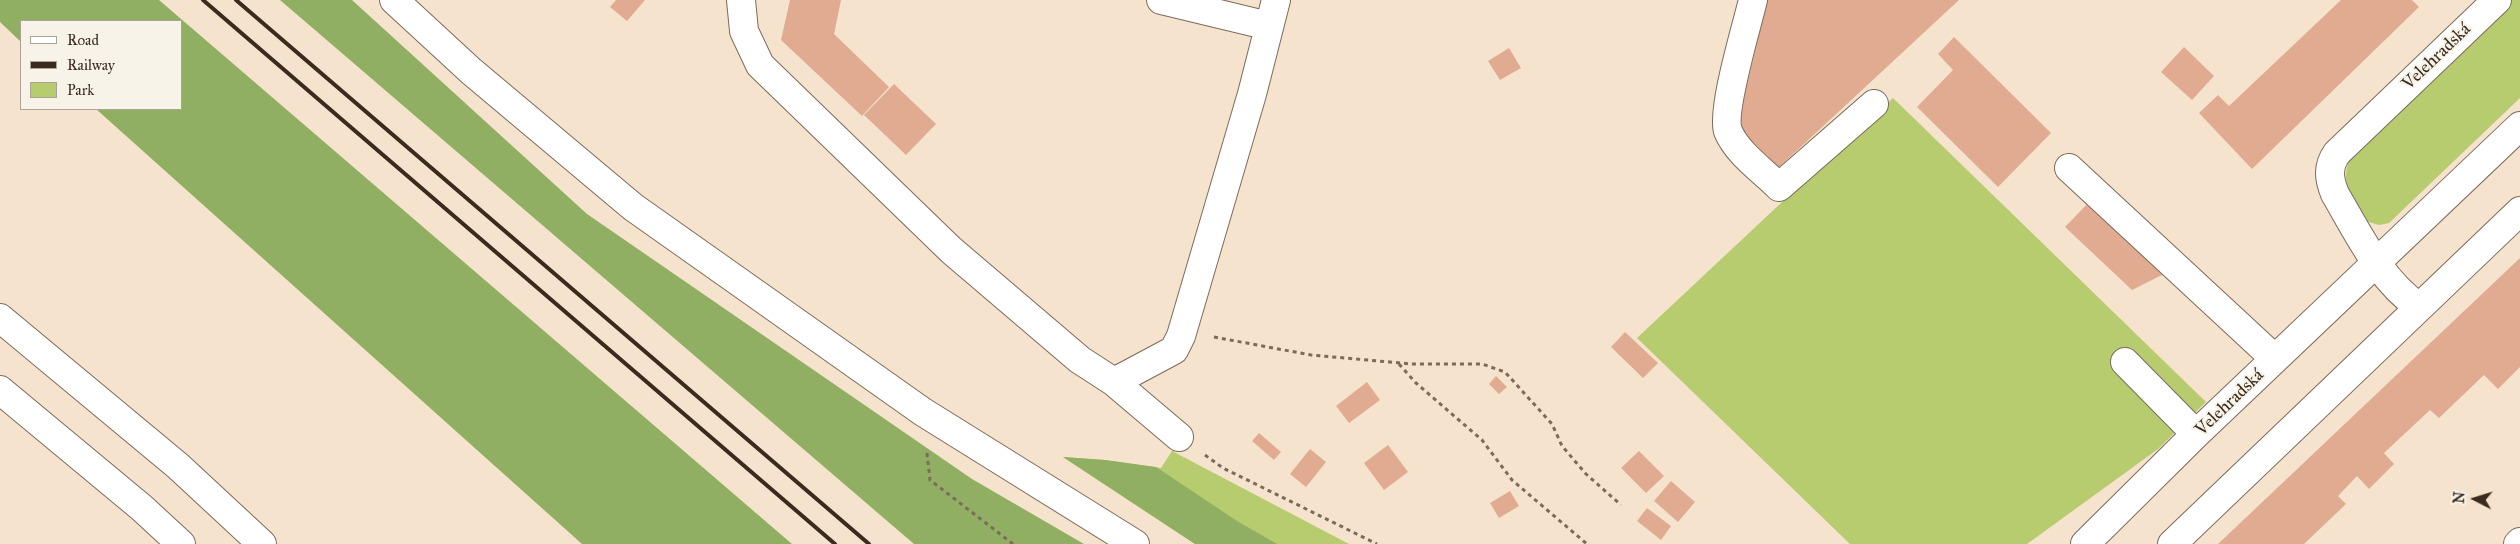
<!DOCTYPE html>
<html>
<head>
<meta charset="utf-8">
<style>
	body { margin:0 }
	#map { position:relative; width:2520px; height:544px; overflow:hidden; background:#f5e3cd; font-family:"IM FELL Great Primer",serif }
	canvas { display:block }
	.legend { position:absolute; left:20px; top:20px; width:162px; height:90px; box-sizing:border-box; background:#f7f3e8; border:1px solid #aca397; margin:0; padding:6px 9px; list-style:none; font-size:15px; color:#3b2a1e }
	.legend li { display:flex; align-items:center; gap:10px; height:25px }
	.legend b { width:25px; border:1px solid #aca397 }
	.north { position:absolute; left:2450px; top:474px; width:50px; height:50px; -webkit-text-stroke:4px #f7f3e8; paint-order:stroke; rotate:275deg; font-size:14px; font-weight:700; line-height:20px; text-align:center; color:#3b2a1e }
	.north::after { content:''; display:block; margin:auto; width:18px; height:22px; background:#3b2a1e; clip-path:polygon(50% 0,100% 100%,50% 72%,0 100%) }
</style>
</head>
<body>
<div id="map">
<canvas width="2520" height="544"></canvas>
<ul class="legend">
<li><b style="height:6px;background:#fff"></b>Road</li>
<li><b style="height:6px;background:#3b2a1e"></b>Railway</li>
<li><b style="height:14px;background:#b7cb6f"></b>Park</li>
</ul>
<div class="north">N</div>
</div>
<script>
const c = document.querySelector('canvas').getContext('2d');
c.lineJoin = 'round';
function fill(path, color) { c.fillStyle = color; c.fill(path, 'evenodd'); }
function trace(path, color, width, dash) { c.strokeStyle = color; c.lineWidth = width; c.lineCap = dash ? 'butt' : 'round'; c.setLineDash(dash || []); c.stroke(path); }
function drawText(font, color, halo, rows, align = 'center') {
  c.font = font + ' "IM FELL Great Primer",serif'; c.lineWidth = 4; c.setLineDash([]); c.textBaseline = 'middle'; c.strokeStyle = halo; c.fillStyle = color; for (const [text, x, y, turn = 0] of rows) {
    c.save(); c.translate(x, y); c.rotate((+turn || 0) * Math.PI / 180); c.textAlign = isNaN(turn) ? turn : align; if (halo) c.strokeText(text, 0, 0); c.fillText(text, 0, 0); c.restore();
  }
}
fill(new Path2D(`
	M2509,0H2520V98L2389,223L2379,225L2365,221C2351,195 2339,184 2351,154Z
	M1893,98L2206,402L2158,449L2027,544H1850L1637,338Z
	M1172,451L1349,544H1195L1063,457L1105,460L1161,468Z`), '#b7cb6f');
fill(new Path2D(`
	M0,0H159L792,544H582L96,109H181V21H21V42L0,22Z
	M280,0H352L587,214L972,479L1084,544H914Z
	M1063,457L1105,460L1156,467L1237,521L1277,544H1195Z`), '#91af62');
fill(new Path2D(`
	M616,0H645L627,21L610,7Z
	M790,0H841L834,34L889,87L862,116L781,40Z
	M1767,0H1959L1777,169L1737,127Z
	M2341,0H2412L2419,7L2252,169L2199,113L2218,95L2229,106Z
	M1954,37L2051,133L1998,187L1917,107L1953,70L1938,54Z
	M2184,47L2214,76L2192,100L2161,72Z
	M1509,48L1521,68L1500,80L1488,61Z
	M894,84L936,124L906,155L864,115Z
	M2091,200L2168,272L2132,290L2065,227Z
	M2520,258V367L2498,389L2484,375L2439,418L2430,410L2384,453L2394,464L2369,489L2357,476L2338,496L2346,504L2304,544H2218Z
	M1625,332L1658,363L1643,378L1611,347Z
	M1496,376L1507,387L1499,394L1489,384Z
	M1367,382L1380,400L1349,423L1336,406Z
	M1259,433L1281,452L1274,460L1252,441Z
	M1388,445L1408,472L1384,490L1364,463Z
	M1310,449L1326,462L1306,487L1290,474Z
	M1639,451L1664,476L1646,493L1621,468Z
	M1671,481L1695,502L1678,522L1654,501Z
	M1510,491L1519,506L1499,518L1490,503Z
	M1647,508L1671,526L1661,540L1637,521Z`), '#e1ab92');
const minor = new Path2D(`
	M741,0L744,31L760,65L951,250L1080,360L1114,382L1179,437
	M1161,0L1269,26
	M1753,0C1747,25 1721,111 1728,131C1737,153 1762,170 1779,187L1874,104
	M2069,168L2275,359
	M2419,307C2380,280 2358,233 2335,194C2329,179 2327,167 2337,153L2497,0
	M2125,362L2196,434
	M1114,382L1174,350L1181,336L1252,94L1276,0
	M2085,544L2196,434L2520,126
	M2172,544L2520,211
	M2518,544L2520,542`);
const major = new Path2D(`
	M394,0L471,71L633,207L923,412L1135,544`);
const highway = new Path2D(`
	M0,318L178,466L262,544
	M0,390L142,508L181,544`);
trace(minor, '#7c6b5b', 30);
trace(major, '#7c6b5b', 30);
trace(highway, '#7c6b5b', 30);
trace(new Path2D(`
	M1214,337L1311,355L1412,364H1482L1505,372L1552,424L1562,446L1586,474L1621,505
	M1399,364L1416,383L1482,440L1512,480L1587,544
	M927,453L930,480L1013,544
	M1205,455L1223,468L1377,544`), '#7c6b5b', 3, [4, 4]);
trace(minor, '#fff', 28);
trace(major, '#fff', 28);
trace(highway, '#fff', 28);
trace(new Path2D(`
	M203,0L835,544
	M236,0L869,544`), '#3b2a1e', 4);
drawText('18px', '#3b2a1e', '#f7f3e8', [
	["Velehradská",2437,57,-44],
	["Velehradská",2230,403,-44]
]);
</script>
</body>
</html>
